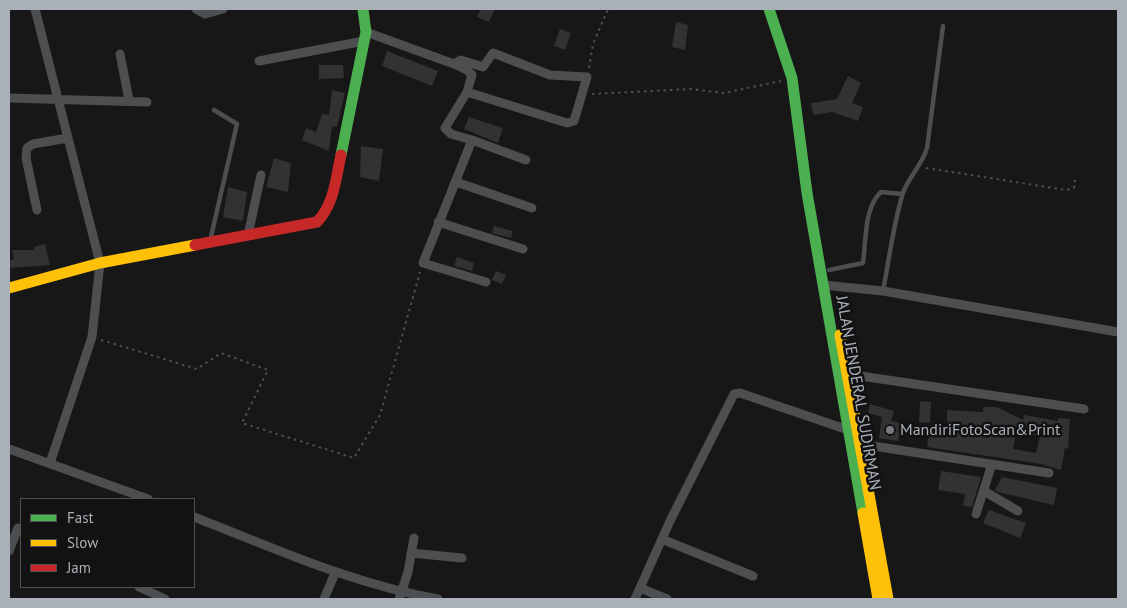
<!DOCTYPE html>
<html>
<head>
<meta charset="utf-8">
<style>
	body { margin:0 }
	#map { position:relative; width:1127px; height:608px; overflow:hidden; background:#171718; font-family:"PT Sans",sans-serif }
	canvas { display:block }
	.frame { position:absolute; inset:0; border:10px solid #aab0b7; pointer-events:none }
	.legend { position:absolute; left:20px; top:498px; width:175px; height:90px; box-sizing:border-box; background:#121213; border:1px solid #4f5155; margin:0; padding:6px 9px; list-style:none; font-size:15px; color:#aab0b7 }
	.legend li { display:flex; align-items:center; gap:10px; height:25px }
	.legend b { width:25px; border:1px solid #4f5155 }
</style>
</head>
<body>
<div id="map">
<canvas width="1127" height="608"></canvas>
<div class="frame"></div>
<ul class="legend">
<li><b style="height:6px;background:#4caf50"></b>Fast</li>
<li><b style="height:6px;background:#ffc107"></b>Slow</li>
<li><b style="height:6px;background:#c62828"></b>Jam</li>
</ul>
</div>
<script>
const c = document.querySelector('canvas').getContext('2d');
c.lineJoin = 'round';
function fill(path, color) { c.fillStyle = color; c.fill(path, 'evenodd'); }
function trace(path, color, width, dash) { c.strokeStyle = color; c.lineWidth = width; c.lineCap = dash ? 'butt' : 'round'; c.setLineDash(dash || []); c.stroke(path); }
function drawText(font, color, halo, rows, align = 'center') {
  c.font = font + ' "PT Sans",sans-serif'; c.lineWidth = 5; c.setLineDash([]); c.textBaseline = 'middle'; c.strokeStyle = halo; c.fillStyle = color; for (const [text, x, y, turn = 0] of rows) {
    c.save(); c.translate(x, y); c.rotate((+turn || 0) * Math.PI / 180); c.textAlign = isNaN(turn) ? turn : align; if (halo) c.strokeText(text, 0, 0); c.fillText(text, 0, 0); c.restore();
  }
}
fill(new Path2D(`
	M481,9H495L489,22L477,17Z
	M676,22L688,25L685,50L672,47Z
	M560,29L571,33L565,50L554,46Z
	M387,51L438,71L432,86L382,66Z
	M319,65H343L344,78L319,79Z
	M848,76L861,83L852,103L863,107L858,121L832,112L813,115L811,103L837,99Z
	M332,90L345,93L337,127L332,126L329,151L302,140L306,128L316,132L322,114L329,115Z
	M469,117L503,128L498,143L464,129Z
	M361,146L383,149L379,181L360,177Z
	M274,158L291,163L288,192L266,187Z
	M228,187L247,192L243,221L223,217Z
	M494,226L513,231L511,238L492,233Z
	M45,244L50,265L9,268V261L14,259L12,250H34V247Z
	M457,257L474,263L472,271L454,266Z
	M496,271L506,275L502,284L492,280Z
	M920,401L931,402L930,423L919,422Z
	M870,404L894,411L891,421L901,423L898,441L879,438L882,417L868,413Z
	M983,407H997L1023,420L1024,415L1058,421V418L1070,419L1068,449L1065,448L1061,470L1041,464L927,447L929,434L947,437V410L983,412ZM1016,432L1040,436L1036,453L1013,449Z
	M941,471L981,477L972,507L963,506L965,494L938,490Z
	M1002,477L1057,488L1054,505L998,492L995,490Z
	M989,510L1026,523L1020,538L983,523Z`), '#323233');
trace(new Path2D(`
	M589,68L593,44L608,9
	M592,94L691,89L724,93L781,81
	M926,168L1066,190L1074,188L1075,179
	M101,340L197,369L221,353L268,370L242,423L354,458L380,415L420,272`), '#4d4f51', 2, [2.5, 4]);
trace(new Path2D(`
	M210,241L237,124L214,110
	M829,270L863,263C866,242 864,207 881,192L902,194
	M883,291C889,260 893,227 902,196C907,178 922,166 927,148L943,26`), '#4c4e50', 4.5);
trace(new Path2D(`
	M35,9L100,263L92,337L50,463
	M196,9L205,14L223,9
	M366,32L454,64L467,70L472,75L467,92L445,128L451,134L472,140L423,263L486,282
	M120,54L129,100
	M259,61L364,41
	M454,64L461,60L483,67L493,53L550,75L587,77L574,121L567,123L467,92
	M9,98L147,102
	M472,140L526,160
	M456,182L532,208
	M37,210L26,158L27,148L33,144L68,138
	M438,222L523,249
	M248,235L261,175
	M823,285L883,291L1118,332
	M847,374L1084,409
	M860,444L1049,473
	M9,449L148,499
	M984,491L1018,511
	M976,514L992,464
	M194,517C274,548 352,584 438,599
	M664,540L753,576
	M9,551L18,528
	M411,553L462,558
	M139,587L165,599
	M640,588L667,599
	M324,599L335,573
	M399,599L408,572L414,538
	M635,599L670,521L734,394L740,393L854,432`), '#4c4e50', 9);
trace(new Path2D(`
	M769,9L792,78L807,193L863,513
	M341,155L366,32L363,9`), '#4caf50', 11);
trace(new Path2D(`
	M9,288L100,263L195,245
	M840,335L888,599
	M863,513L878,599`), '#ffc107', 11);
trace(new Path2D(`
	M195,245L317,222C334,205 336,178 341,155`), '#c62828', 11);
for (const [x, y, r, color] of [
	[890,430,5,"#777a7f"]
]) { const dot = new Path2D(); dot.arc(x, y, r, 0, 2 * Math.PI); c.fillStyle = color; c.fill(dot); trace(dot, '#121213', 2); }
drawText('16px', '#aab0b7', '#121213', [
	["JALAN JENDERAL SUDIRMAN",858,393,80]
]);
drawText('16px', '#aab0b7', '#121213', [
	["MandiriFotoScan&Print",900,430]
], 'left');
</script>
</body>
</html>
